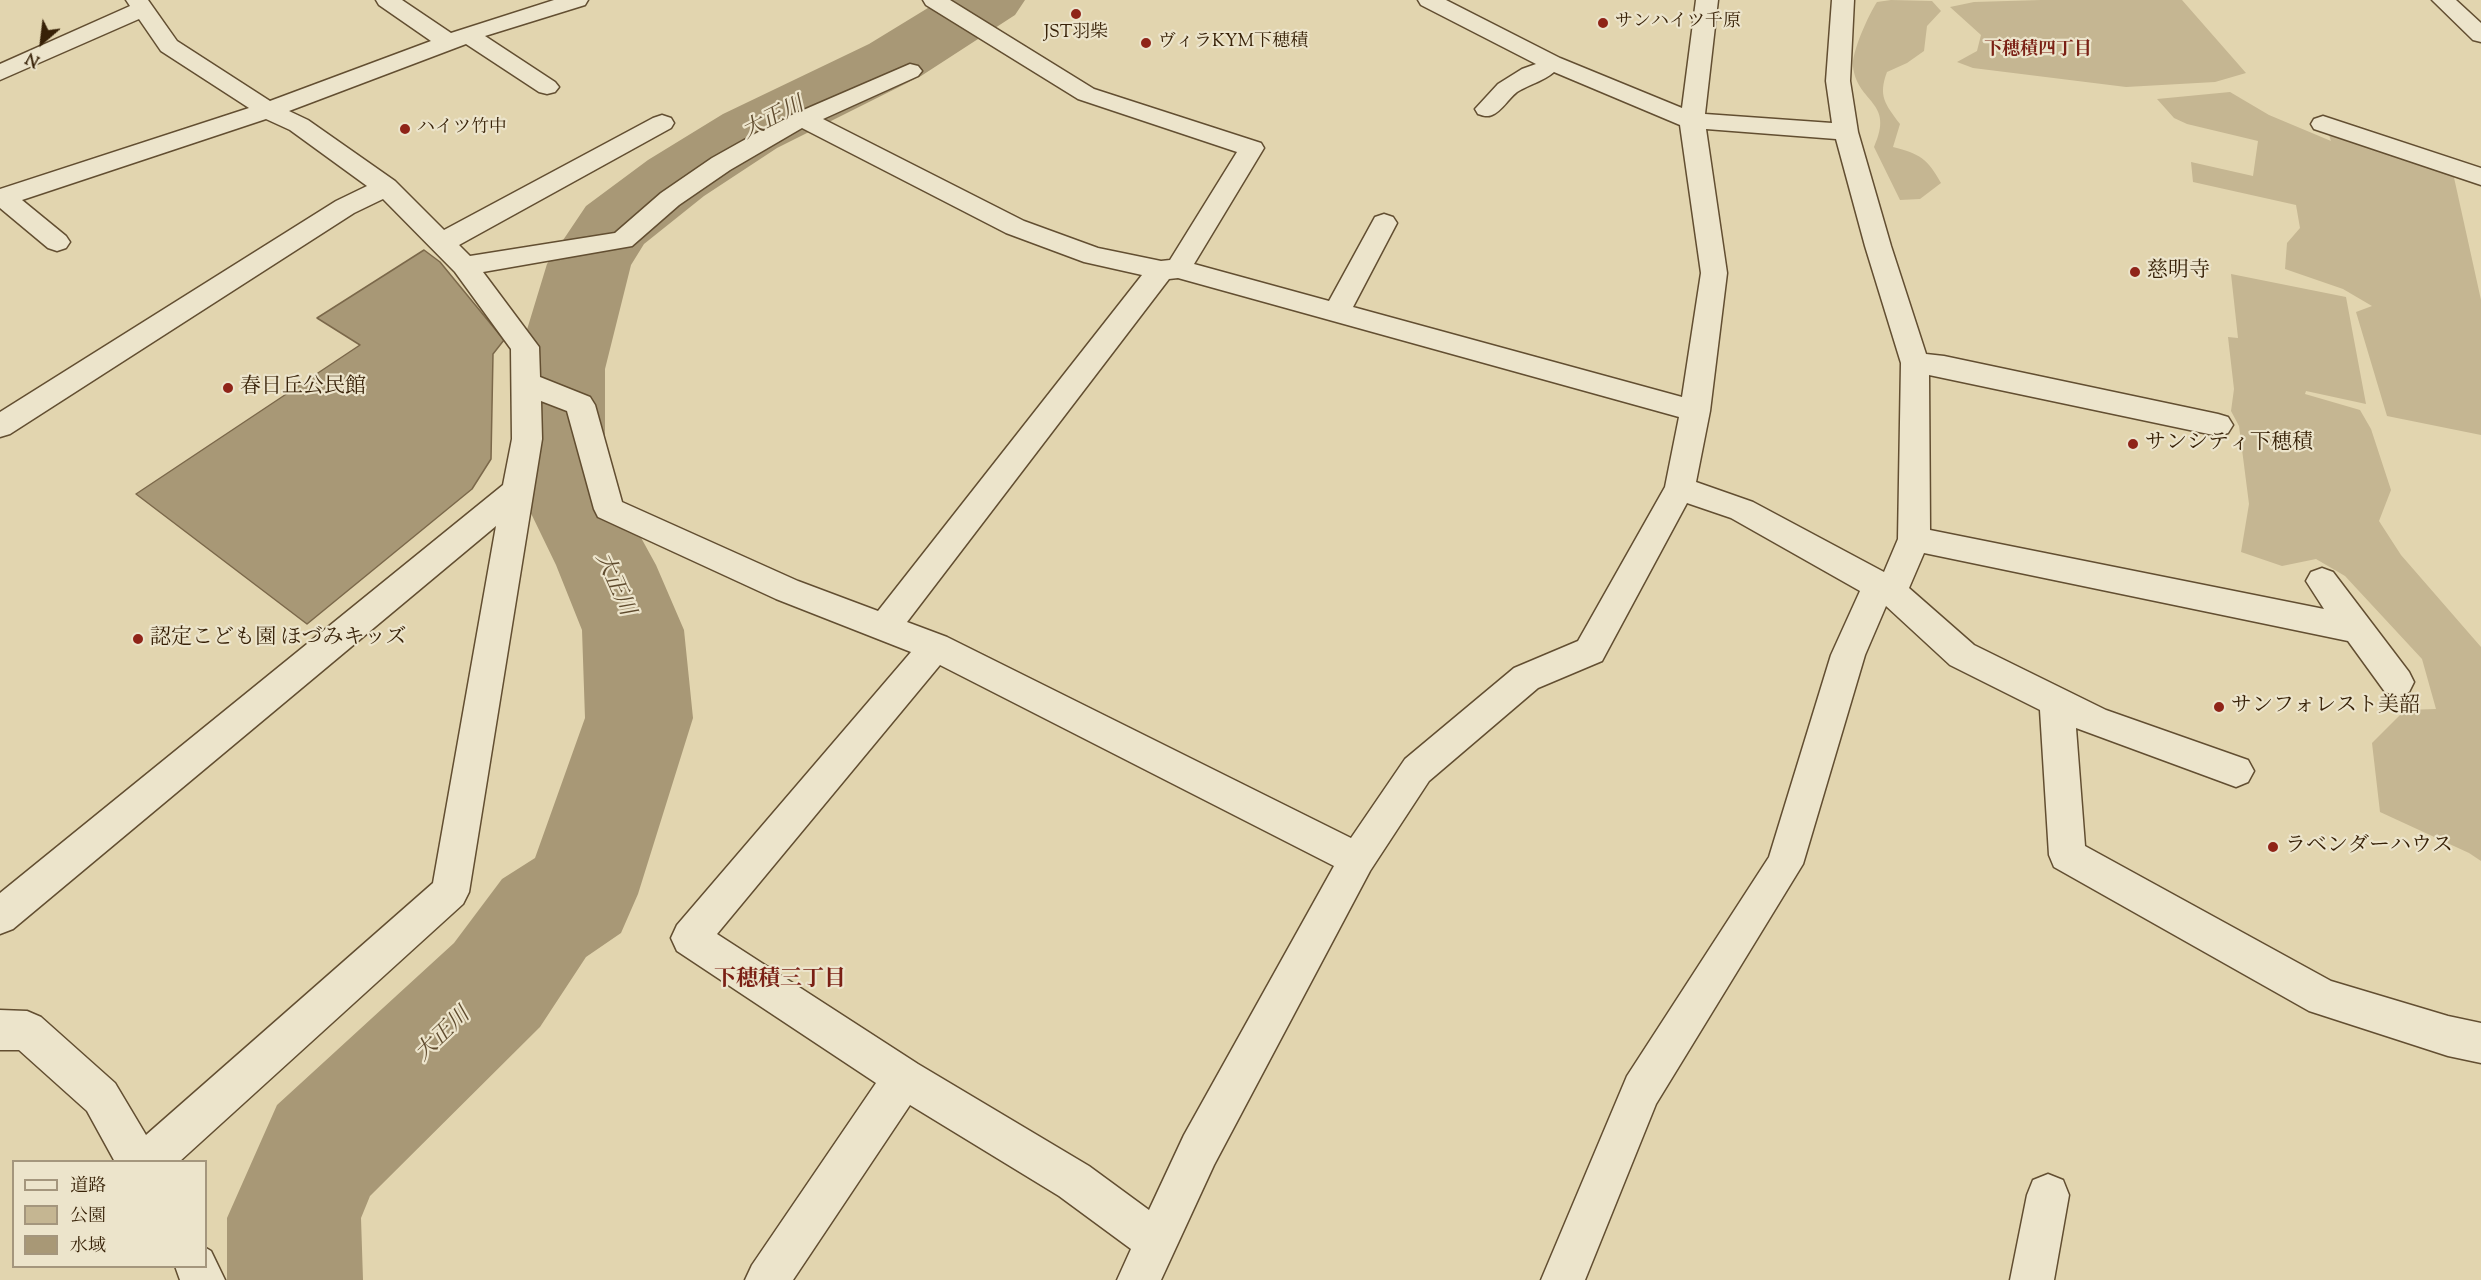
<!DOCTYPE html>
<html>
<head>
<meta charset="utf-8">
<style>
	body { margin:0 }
	#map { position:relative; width:2481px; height:1280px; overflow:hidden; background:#e2d5af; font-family:"Sorts Mill Goudy","Noto Serif JP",serif }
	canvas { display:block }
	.legend { position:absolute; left:12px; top:1160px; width:195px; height:108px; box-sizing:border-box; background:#ece4cb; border:2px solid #a4967d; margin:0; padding:8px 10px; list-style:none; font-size:18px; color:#372107 }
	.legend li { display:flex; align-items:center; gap:12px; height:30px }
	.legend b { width:30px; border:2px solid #a4967d }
	.north { position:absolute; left:12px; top:12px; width:60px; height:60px; -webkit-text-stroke:4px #ece4cb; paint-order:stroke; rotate:208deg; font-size:16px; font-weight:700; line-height:24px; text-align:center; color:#372107 }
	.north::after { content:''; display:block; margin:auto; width:21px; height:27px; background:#372107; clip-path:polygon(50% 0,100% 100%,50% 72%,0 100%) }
</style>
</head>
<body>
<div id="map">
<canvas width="2481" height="1280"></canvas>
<ul class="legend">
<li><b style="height:8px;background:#ece4cb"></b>道路</li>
<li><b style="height:16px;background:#c5b692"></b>公園</li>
<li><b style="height:16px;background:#a89876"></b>水域</li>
</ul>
<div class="north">N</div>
</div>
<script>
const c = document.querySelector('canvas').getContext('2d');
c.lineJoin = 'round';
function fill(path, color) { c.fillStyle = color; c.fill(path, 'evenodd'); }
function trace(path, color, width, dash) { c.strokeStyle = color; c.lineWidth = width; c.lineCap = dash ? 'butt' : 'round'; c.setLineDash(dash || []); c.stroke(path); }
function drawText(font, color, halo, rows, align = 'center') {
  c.font = font + ' "Sorts Mill Goudy","Noto Serif JP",serif'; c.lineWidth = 4.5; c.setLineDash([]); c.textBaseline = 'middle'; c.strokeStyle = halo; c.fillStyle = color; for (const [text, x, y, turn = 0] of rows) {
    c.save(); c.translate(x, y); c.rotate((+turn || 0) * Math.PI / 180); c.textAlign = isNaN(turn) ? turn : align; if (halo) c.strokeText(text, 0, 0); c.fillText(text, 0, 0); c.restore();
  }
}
fill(new Path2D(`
	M1891,0L1932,1L1941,11L1927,26L1924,51L1907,63L1887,72C1878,96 1885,104 1900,124L1893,147C1920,154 1927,158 1941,183L1920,199L1900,200L1874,147C1895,101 1858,104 1853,67C1851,53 1869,14 1877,2Z
	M2041,0H2182L2246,73L2215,82L2126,87L1973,68L1957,62L1977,51L1981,35L1950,7L1974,2Z
	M2230,92L2269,115L2331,141L2329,135L2453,173L2481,300V435L2387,416L2356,312L2372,306L2343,289L2285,269L2287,243L2300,228L2296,205L2193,182L2191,162L2253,176L2258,141L2187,124L2174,118L2157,99Z
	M2231,274L2346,297L2366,404L2306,391L2305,394L2360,410L2371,429L2391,490L2379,521L2401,555L2481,647V861L2469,853L2380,812L2372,743L2405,710L2436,709L2422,659L2345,576L2316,559L2282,566L2241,552L2249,504L2239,426L2231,411L2234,389L2228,337L2238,338Z`), '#c5b692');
const water = new Path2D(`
	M424,250L440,262L504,340L493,354L491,459L472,489L307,624L136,494L360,345L317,318Z`);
fill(water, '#a89876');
trace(water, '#7b684a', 1.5);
fill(new Path2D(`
	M941,0H1025L1015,15L921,76L777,148L704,196L644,244L631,265L605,369V472L656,565L684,630L693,718L638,894L621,933L586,957L540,1027L370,1196L361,1218L363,1280H227V1218L277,1105L454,943L502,879L535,858L585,718L582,630L556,565L511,472L515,369L547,264L586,206L648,160L723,114L869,44Z`), '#a89876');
const minor = new Path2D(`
	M126,0H148L177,41L270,101L431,41L379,5L376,0H402L451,33L554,0H588L585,5L485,36L555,82L559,87L555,92L547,94L539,92L466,44L289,111L308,120L395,181L444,230L653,118L662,115L671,118L674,123L671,128L459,245L470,256L615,233L661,193L712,158L778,121L910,64L918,66L922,71L918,76L823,119L1024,221L1098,248L1161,261L1170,260L1237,152L1078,99L926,5L923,0H950L1094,89L1261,143L1264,148L1194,264L1329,301L1375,217L1384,214L1393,217L1397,223L1353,307L1682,397L1701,273L1680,125L1554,72C1542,82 1530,84 1517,92C1508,99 1502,111 1492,115C1487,117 1484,116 1478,114L1475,109L1498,84L1522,69L1536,64L1421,5L1418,0H1446L1560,58L1682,108L1696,0H1718L1705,114L1832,123L1826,81L1832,0H1854L1850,81L1858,132L1891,246L1926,354L1944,356L2218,414L2228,417L2233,425L2228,433L2218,436L1929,375L1930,530L2324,609L2306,581L2311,572L2322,568L2333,572L2409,672L2414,682L2409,692L2397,696L2385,692L2348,641L1924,553L1909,588L1974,645L2106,710L2248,760L2254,771L2248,782L2236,787L2076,728L2085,846L2331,981L2448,1016L2481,1023V1063L2448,1056L2309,1011L2054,867L2049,855L2040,710L1950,665L1886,606L1865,655L1803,864L1656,1104L1585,1280H1541L1627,1076L1769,857L1831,655L1860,591L1731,518L1687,503L1602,661L1538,688L1429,781L1370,871L1214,1165L1161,1280H1117L1131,1249L1059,1196L910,1105L793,1280H745L752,1265L876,1083L677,951L671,938L677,925L911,652L776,599L598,517L594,509L567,411L541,401L542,439L469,892L463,904L179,1162H115L87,1111L19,1050H0V1010L27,1011L41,1017L115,1083L146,1135L433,883L496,526L13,929L0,934V893L503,485L512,439L511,349L455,272L383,199L354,213L10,434L0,437V412L336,201L367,186L290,130L266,119L22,200L66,236L70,242L66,248L57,251L48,248L0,208V189L249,108L161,51L139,19L0,80V64L130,6ZM802,128L1006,233L1084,262L1142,275L878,611L798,581L622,502L595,405L590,397L540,377L539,347L483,272L632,246L679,205L730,170ZM1706,129L1836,139L1865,246L1901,363L1898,539L1884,572L1753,502L1696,482L1710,411L1727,273ZM1178,278L1679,417L1665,487L1578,641L1514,668L1405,759L1351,838L947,637L907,622L1169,279ZM940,665L1334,866L1184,1135L1149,1210L1089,1166L918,1064L717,934Z
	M2432,0H2456L2481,23V42L2473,40Z
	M2323,116L2481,168V185L2314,129L2311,124L2314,119Z
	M2048,1174L2063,1180L2069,1195L2054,1280H2010L2027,1195L2033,1180Z
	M206,1248L211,1251L225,1280H180L175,1266H206Z`);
trace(minor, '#624e31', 3);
fill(minor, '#ece4cb');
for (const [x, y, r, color] of [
	[1076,14,6,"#8f2418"],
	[1603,23,6,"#8f2418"],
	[1146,43,6,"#8f2418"],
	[405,129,6,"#8f2418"],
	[2135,272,6,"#8f2418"],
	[228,388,6,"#8f2418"],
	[2133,444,6,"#8f2418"],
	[138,639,6,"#8f2418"],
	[2219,707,6,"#8f2418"],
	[2273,847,6,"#8f2418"]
]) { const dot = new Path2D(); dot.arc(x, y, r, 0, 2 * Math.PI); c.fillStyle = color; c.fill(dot); trace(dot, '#ece4cb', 2); }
drawText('18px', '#372107', '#ece4cb', [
	["サンハイツ千原",1615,23],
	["JST羽柴",1076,34,"center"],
	["ヴィラKYM下穂積",1158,43],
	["ハイツ竹中",417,129]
], 'left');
drawText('bold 18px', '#7a1f14', '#ece4cb', [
	["下穂積四丁目",2038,51]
]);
drawText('21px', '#372107', '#ece4cb', [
	["慈明寺",2147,272],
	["春日丘公民館",240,388],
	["サンシティ下穂積",2145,444],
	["認定こども園 ほづみキッズ",150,639],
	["サンフォレスト美韶",2231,707],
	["ラベンダーハウス",2285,847]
], 'left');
drawText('italic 22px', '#5f4b2e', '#ece4cb', [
	["大正川",774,120,-27],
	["大正川",613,585,66],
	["大正川",444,1036,-44]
]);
drawText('bold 22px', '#7a1f14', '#ece4cb', [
	["下穂積三丁目",780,981]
]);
</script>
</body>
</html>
